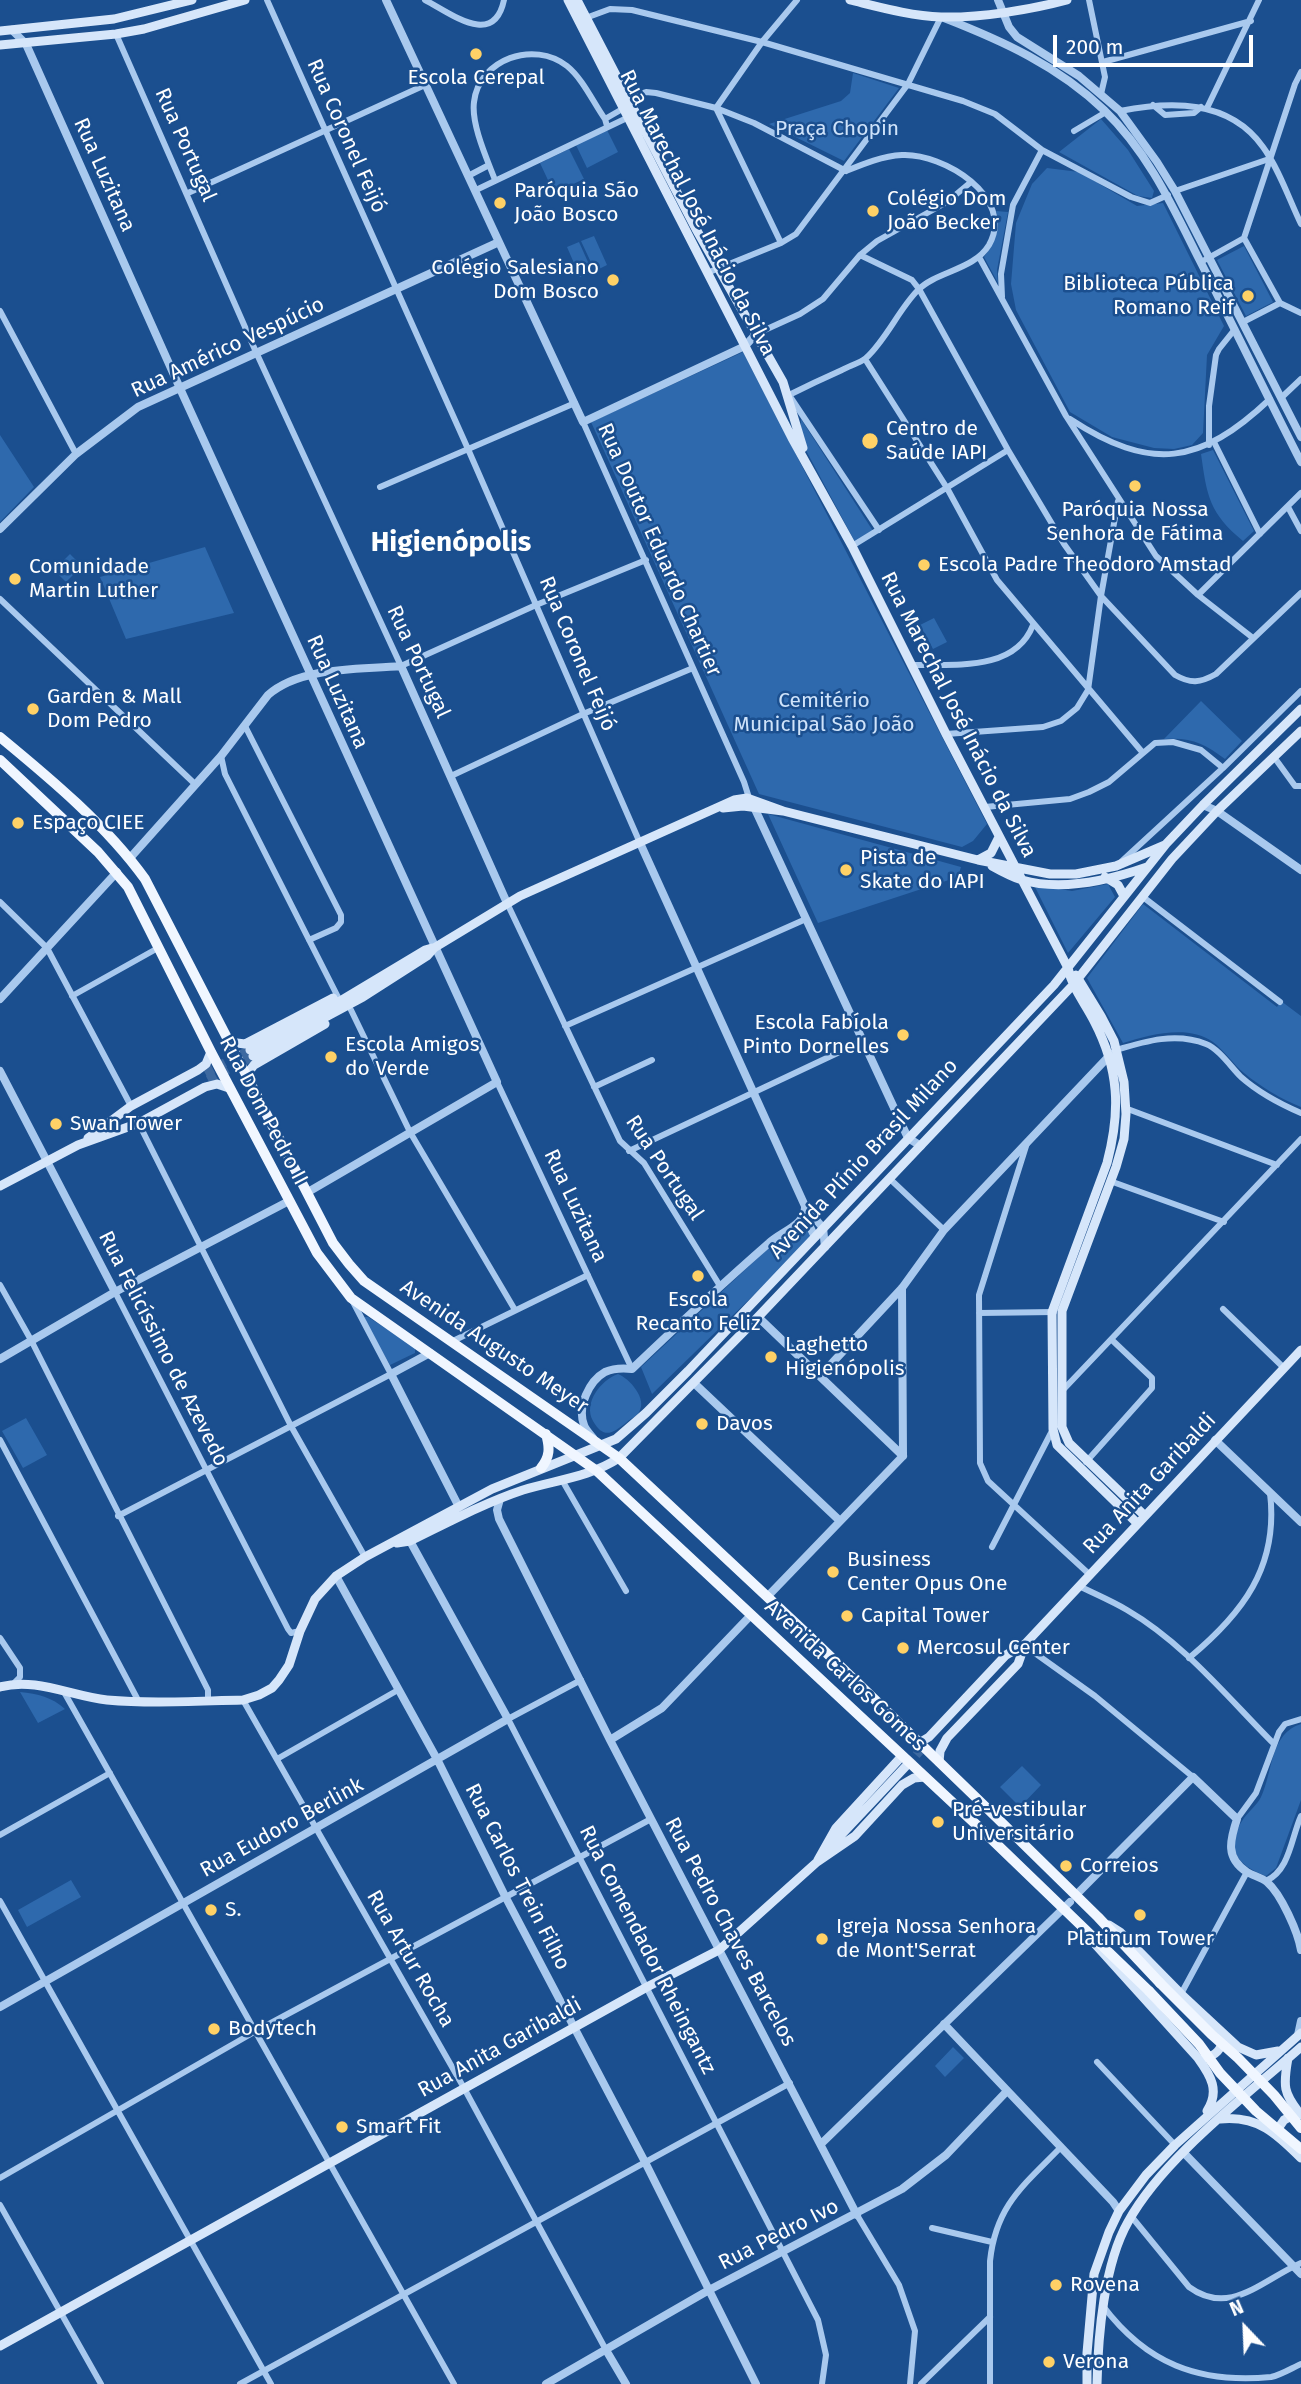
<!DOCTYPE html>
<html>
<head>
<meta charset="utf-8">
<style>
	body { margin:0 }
	#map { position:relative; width:1301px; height:2384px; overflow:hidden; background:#1b4f8f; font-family:"Fira Sans",sans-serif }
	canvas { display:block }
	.north { position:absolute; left:1210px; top:2293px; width:70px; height:70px; -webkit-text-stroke:5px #1b4f8f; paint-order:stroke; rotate:337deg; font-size:19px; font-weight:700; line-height:28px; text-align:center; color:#fff }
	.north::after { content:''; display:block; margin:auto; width:24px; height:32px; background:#fff; clip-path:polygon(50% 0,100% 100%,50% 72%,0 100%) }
	.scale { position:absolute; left:1053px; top:35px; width:200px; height:32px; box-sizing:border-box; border:4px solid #fff; border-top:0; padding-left:9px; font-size:21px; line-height:24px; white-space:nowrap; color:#fff; -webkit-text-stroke:5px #1b4f8f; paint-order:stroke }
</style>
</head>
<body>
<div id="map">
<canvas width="1301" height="2384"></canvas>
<div class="north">N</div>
<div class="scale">200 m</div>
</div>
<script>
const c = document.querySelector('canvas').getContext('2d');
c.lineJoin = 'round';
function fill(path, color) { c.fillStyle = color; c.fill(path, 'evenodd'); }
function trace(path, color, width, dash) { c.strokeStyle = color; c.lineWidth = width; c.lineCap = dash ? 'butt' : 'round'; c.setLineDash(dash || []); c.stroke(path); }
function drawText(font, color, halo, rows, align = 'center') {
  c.font = font + ' "Fira Sans",sans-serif'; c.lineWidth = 5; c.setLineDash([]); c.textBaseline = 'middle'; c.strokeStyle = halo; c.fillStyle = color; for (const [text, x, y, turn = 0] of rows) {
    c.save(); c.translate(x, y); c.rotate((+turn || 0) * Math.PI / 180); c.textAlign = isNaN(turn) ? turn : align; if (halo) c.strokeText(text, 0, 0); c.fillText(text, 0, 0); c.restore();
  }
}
fill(new Path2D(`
	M853,73L899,88L844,161L769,124L841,101L850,93Z
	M1101,119L1128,150L1154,191L1152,198L1138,196L1059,152Z
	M607,130L618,152L587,168L576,145Z
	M569,149L584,179L554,193L540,163Z
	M1047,168L1079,172L1137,206L1163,203L1224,326L1207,355L1203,433L1192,445L1174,449L1154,448L1112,437L1070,412L1016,310L1011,284L1016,223L1032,184Z
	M996,211L1008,212L997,270L998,283L984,257C994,244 1001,228 996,211Z
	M594,236L607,265L595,271L581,241Z
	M579,242L592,271L580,277L567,247Z
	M1244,246L1273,302L1246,316L1217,260Z
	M743,352L987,824L973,841L962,847L759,794L591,422Z
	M801,419L873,531L855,542L801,441Z
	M0,435L34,487L0,522Z
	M1213,450L1254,531L1243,541C1209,513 1207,496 1201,454Z
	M205,547L234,613L126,639L100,577Z
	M70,554L82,566L66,582L54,570Z
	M934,618L947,642L933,649L920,625Z
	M1201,701L1242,741L1225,759C1204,743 1191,737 1164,739Z
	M768,814L961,867L958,877L818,923Z
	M1108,884L1115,897L1068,953L1034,885L1072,891Z
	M1143,904L1277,1007L1281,1001L1301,1016V1107C1281,1099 1261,1087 1244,1073C1233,1064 1225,1051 1213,1042C1188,1024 1149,1035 1123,1043L1087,978Z
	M796,1227L806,1228L810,1235L808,1242L652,1394L641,1367L777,1240Z
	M365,1317H368L415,1347V1353L390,1365L364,1320Z
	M618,1374C629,1378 648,1399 639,1412C637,1416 630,1419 627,1422C613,1433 604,1440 593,1421C583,1403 601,1380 618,1374Z
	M26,1418L47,1455L23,1468L2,1431Z
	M20,1692C38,1694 52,1697 65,1709L38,1723Z
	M1301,1724V1800L1276,1868L1266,1876C1236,1865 1224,1847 1244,1818C1249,1811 1257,1805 1261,1797C1273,1772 1270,1733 1301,1724Z
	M1022,1766L1041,1785L1020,1807L1000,1787Z
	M71,1880L81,1897L27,1927L18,1910Z
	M953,2047L964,2058L945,2077L935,2066Z`), '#2e69ad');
trace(new Path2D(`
	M205,1073L250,1050
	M208,1080L253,1056
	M907,1765L927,1743`), '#3d69a0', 9, [9, 4.5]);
trace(new Path2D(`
	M267,0L468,449L640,843
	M425,0C452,14 494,48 504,0
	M1089,0L1105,77L1101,94
	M583,19L610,9L632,10L762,42L963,101L995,114L1042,150L1131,197L1150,203L1168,195
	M116,34L256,352L401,666L536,605L646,560
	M1103,62L1251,21
	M627,98L646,92L656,93L716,108L754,123L846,171
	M1153,105L1165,115L1194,113L1201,107
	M1207,108L1259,0
	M1120,111C1170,101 1229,99 1263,147C1279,169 1289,199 1301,224
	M605,119L624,108
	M1074,131L1106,112
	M846,171C863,164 882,156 902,155C943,153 1016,197 989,245C974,270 937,271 918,290C899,309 886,340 866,358C860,363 849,366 842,370C824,378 807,386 789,395L879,530
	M468,176L489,165
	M495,180C487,159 471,124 474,102C479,59 534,40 567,66C583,79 593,102 605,119L607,126
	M476,190L629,117
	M1175,191L1269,159
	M188,193L425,85
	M1244,238L1280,303
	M781,243L716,108L762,42L797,0
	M860,255L912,280L919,289L1008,450L1064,544L1101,596L1175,675C1191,684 1200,683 1216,674L1301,593
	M979,257L1066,416L1156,556L1198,595L1253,638
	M1201,262L1244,238L1295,84L1301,72
	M707,273L781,243L796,234L908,84L941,17
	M1002,297L1001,274L1013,205L1042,150
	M0,311L76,454
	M1243,322L1280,303L1301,313
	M756,334L800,314L823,299L860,255L877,241L947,202L971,182
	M865,359L947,488L997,580L1143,753
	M1281,398L1301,379
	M1070,419C1151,472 1200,465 1270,399
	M583,422L744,782L750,801
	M1214,442L1260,534
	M1209,445V406L1216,355L1219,349L1235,329
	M380,487L575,403
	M1288,507L1301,531
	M852,546L1008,450
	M1198,595L1301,493
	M0,599L196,785
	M913,665C954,664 1015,672 1033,625
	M245,726L341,915V922L336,928L309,940
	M946,734L1043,727L1061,721L1077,708L1088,690L1101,596L1118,501
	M221,756L225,774L340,1001
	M1274,757L1295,786H1301
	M451,776L583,714L693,668
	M985,807L1070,799L1089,792L1109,782L1155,743L1173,742L1201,750L1223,768
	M1122,861L1223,768L1301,691
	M1143,897L1280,1002
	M0,902L47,948L131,1106
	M507,903L620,1141L644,1163L720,1286
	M72,996L158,948
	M351,1010L410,1132L515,1310
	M565,1026L806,919
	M1116,1050C1146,1041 1176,1032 1206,1044C1219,1049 1231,1067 1241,1077C1258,1092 1280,1104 1301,1113
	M497,1082L632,1369
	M594,1087L652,1060
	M1125,1108L1277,1165
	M136,1118L291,1426L365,1557
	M1027,1143L979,1295L980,1463L988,1481L1089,1574
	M629,1151L863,1041
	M890,1179L944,1230
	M1110,1181L1224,1222
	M0,1285L31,1340L208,1690V1701
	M115,1292L288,1629L291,1633L300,1631
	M1223,1309L1284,1368
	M979,1313L1054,1312
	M453,1341L588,1275
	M1062,1391L1301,1139
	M0,1440L139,1702
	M1086,1462L1152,1388V1378L1112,1340
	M562,1480L626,1591
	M118,1516L391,1374L352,1300
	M992,1547L1053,1429
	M1079,1586C1095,1594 1112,1601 1127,1610C1184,1643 1228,1698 1274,1744
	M0,1638L20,1668V1677L13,1684
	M1027,1641L1032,1651L1095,1696L1193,1777
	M1189,1658C1242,1614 1279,1567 1270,1493
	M581,1680L508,1719L818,2320L826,2355L822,2384
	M64,1692L454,2384
	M243,1700L464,2088L606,2350
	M277,1759L398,1690
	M1237,1819L1256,1793L1279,1732L1285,1724L1301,1719
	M0,1835L110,1773
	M1266,1881C1290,1870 1291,1838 1301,1816
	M0,1901L271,2384
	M1181,1994L1247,1872
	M1097,2062L1175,2145
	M0,2178L256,2031L651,1819
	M0,2205L101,2384
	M857,2215L899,2285L915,2331L910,2384
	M1131,2216L1189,2287C1230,2317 1262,2280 1301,2263
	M932,2228L992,2242
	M1103,2306C1146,2363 1198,2384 1271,2377C1281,2375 1292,2368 1301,2364
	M240,2384L790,2083
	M921,2384L990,2317
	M990,2384V2261C996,2205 1024,2185 1061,2147`), '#a9c9ee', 6);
trace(new Path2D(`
	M386,0L583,422L745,346L756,334
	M998,0L1009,27L1017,37L1079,76L1120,111L1157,162L1175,191L1301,437
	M944,18C1003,41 1058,66 1104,110C1147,151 1172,205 1198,257C1233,325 1266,394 1301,462
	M12,30L26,44L183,395L497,1082L308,1192
	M0,529L76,454L138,407L499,242
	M1203,805L1217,811L1301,870
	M754,807L908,1138L921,1146
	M640,843L805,1206L823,1228L825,1247
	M130,858L221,756L268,695C301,666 360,670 401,666L507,903
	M0,999L117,872
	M0,1071L115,1292
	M799,1222L810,1227L815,1237
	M902,1288L903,1456
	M758,1317L903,1456
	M430,1353L391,1374L459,1507
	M0,1359L115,1292L289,1201
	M820,1376L902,1288L944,1230L1111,1054
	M694,1383L840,1521
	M593,1438C590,1434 585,1429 584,1425C577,1407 589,1381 605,1372C614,1368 623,1368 632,1369C677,1326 722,1284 769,1243C782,1231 806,1225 805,1206
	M1215,1440L1301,1522
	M500,1499L497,1510L499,1519L610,1740L857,2215
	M336,1576L438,1761L505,1896L645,2162L756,2384
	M767,1597L903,1456
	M610,1740L662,1708L751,1615
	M1076,1895L1193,1777L1237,1819C1230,1840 1225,1858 1247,1872C1253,1876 1261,1877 1267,1882C1281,1894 1298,1932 1301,1950
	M0,2007L508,1719L410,1541
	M944,2024L1113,2202L1119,2211
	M1298,2035L1301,2021
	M821,2144L1070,1902
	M1184,2153L1301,2274
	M606,2350L626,2384
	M546,2384L709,2290L902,2189L946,2155L1007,2091`), '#a9c9ee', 8);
trace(new Path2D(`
	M568,0L792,438L852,546L946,734L1068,968C1072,988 1085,1003 1094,1021C1119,1069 1121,1110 1107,1163L1052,1312L1053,1429L1057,1445L1137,1523
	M577,0L696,229L783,382L803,448
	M850,0C879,7 911,16 941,17C980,18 1030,10 1067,0
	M0,31L114,19L192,0
	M0,45L116,34L144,29L245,0
	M723,808L743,806L783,811L978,860L1050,874H1076L1116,866L1165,845
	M978,860L991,853L999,837
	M992,866C1001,871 1012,877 1022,880C1061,891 1110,880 1147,867
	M1105,877L1118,885L1124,896
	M1076,975L1101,1016L1114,1041L1124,1082L1126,1114L1124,1139L1116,1167L1062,1311V1427L1069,1443L1144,1515
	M229,1042L245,1044L333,998
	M250,1050L340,1001L425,950L432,948
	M253,1056L363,997L427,956L434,948L520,896L734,800L747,798L783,811
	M247,1074L254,1065L325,1024
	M88,1138L131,1106L198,1070L206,1064L211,1052
	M0,1186L78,1145L139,1123L205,1087L217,1084L229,1088
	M397,1543L410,1541C447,1523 484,1503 523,1490C556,1480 590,1477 619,1458L758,1317L1073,985L1172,859L1217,811L1301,731
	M0,1687C35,1677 71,1696 107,1700C152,1704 197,1701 243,1700L259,1695L272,1688L279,1680L289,1665L300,1631L315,1599L336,1576L365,1557L492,1489L616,1439L646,1413L688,1371L1054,985L1166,844L1203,805L1301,709
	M919,1743L929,1737L1006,1655L1025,1644L1301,1350
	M939,1762L940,1751L947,1738L1018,1664L1025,1644
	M827,1850L907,1765
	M818,1860L836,1828L902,1756
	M1109,1925L1120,1932L1181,1994L1238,2047L1256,2055L1278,2051
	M1095,1944L1198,2058C1211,2076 1220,2091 1207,2111
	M1204,2058C1215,2056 1223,2049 1222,2037
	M1288,2058C1283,2086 1283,2093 1301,2115
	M1220,2119C1258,2115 1277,2134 1301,2158
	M1275,2133L1284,2120L1297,2113
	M0,2346L647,1987L719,1950L817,1862L855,1836L902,1785L914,1778L925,1777
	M1087,2384V2353L1094,2274L1109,2232L1119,2211L1146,2175L1175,2145L1301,2033
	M1097,2384C1098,2336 1104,2264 1128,2222C1163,2158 1246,2096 1301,2047`), '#d6e6fa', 9);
trace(new Path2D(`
	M0,737C51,779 106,825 145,879L333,1243L349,1264L364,1281L619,1458L807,1634L995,1816L1098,1917L1160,1983
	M0,760L98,852L128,887L211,1052L317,1253L351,1298L597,1471L982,1830L1149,1991
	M541,1468C550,1457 550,1448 546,1434`), '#f0f6ff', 10);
trace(new Path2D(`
	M1160,1983L1211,2034L1238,2058L1274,2095L1301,2128
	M1149,1991L1199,2044L1220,2073L1256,2111L1301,2149`), '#f0f6ff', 10);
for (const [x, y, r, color] of [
	[476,54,7,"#ffd166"],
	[500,203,7,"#ffd166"],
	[873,211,7,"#ffd166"],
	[613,280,7,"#ffd166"],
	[1248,296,7,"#ffd166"],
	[870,441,9,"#ffd166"],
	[1135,486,7,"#ffd166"],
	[924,565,7,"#ffd166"],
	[15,579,7,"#ffd166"],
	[33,709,7,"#ffd166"],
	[18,823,7,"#ffd166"],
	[846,870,7,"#ffd166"],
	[903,1035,7,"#ffd166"],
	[331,1057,7,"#ffd166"],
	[56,1124,7,"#ffd166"],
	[698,1276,7,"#ffd166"],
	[771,1357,7,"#ffd166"],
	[702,1424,7,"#ffd166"],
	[833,1572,7,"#ffd166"],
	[847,1616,7,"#ffd166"],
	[903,1648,7,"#ffd166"],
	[938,1822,7,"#ffd166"],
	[1066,1866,7,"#ffd166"],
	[211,1910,7,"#ffd166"],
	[1140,1915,7,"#ffd166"],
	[822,1939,7,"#ffd166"],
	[214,2029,7,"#ffd166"],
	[342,2127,7,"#ffd166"],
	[1056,2285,7,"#ffd166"],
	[1049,2362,7,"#ffd166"]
]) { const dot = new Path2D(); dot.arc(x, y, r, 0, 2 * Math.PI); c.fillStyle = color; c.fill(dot); trace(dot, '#1b4f8f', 2.5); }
drawText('21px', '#fff', '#1b4f8f', [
	["Escola Cerepal",476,78,"center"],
	["Paróquia São",514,191],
	["João Bosco",514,215],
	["Colégio Dom",887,199],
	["João Becker",887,223],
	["Colégio Salesiano",599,268,"right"],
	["Dom Bosco",599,292,"right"],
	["Biblioteca Pública",1234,284,"right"],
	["Romano Reif",1234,308,"right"],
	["Centro de",886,429],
	["Saúde IAPI",886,453],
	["Paróquia Nossa",1135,510,"center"],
	["Senhora de Fátima",1135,534,"center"],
	["Escola Padre Theodoro Amstad",938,565],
	["Comunidade",29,567],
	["Martin Luther",29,591],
	["Garden & Mall",47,697],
	["Dom Pedro",47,721],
	["Espaço CIEE",32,823],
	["Pista de",860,858],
	["Skate do IAPI",860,882],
	["Escola Fabíola",889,1023,"right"],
	["Pinto Dornelles",889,1047,"right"],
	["Escola Amigos",345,1045],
	["do Verde",345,1069],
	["Swan Tower",70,1124],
	["Escola",698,1300,"center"],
	["Recanto Feliz",698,1324,"center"],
	["Laghetto",785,1345],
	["Higienópolis",785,1369],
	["Davos",716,1424],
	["Business",847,1560],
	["Center Opus One",847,1584],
	["Capital Tower",861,1616],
	["Mercosul Center",917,1648],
	["Pré-vestibular",952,1810],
	["Universitário",952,1834],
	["Correios",1080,1866],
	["S.",225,1910],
	["Igreja Nossa Senhora",836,1927],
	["de Mont'Serrat",836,1951],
	["Platinum Tower",1140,1939,"center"],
	["Bodytech",228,2029],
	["Smart Fit",356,2127],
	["Rovena",1070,2285],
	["Verona",1063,2362]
], 'left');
drawText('21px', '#cfe3fa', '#1b4f8f', [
	["Praça Chopin",837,129],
	["Cemitério",824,701],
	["Municipal São João",824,725]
]);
drawText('21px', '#fff', '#1b4f8f', [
	["Rua Coronel Feijó",346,136,66],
	["Rua Portugal",185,145,66],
	["Rua Luzitana",104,175,66],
	["Rua Marechal José Inácio da Silva",697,213,63],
	["Rua Américo Vespúcio",228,348,-25],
	["Rua Doutor Eduardo Chartier",659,550,66],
	["Rua Coronel Feijó",577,654,67],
	["Rua Portugal",418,662,65],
	["Rua Luzitana",337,692,66],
	["Rua Marechal José Inácio da Silva",958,715,63],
	["Rua Dom Pedro II",263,1111,62],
	["Avenida Plínio Brasil Milano",864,1159,-47],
	["Rua Portugal",664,1168,56],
	["Rua Luzitana",575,1206,65],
	["Avenida Augusto Meyer",494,1347,34],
	["Rua Felicíssimo de Azevedo",163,1349,63],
	["Rua Anita Garibaldi",1150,1484,-47],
	["Avenida Carlos Gomes",845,1676,43],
	["Rua Eudoro Berlink",282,1828,-29],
	["Rua Carlos Trein Filho",517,1877,63],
	["Rua Pedro Chaves Barcelos",730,1932,62],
	["Rua Comendador Rheingantz",647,1950,63],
	["Rua Artur Rocha",410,1959,60],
	["Rua Anita Garibaldi",500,2048,-29],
	["Rua Pedro Ivo",779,2235,-27]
]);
drawText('bold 28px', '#fff', '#1b4f8f', [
	["Higienópolis",451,543]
]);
</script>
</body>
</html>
